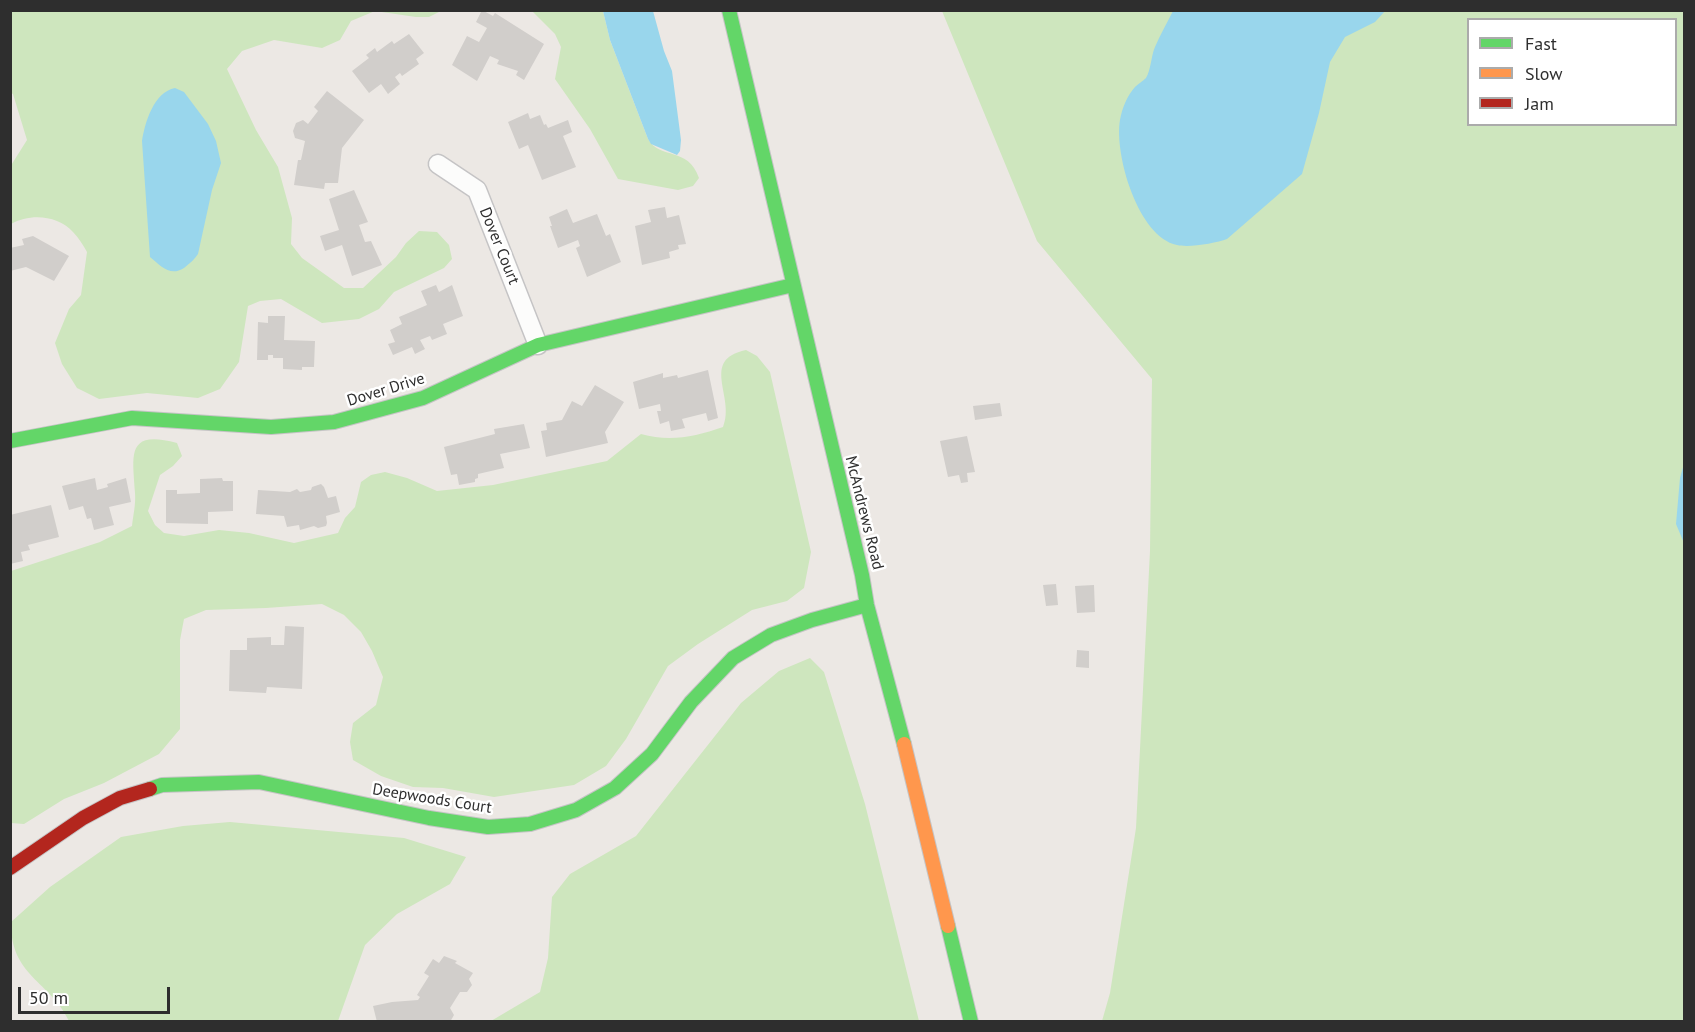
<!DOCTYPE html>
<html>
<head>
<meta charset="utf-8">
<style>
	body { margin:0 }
	#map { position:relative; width:1695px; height:1032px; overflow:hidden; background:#ece8e4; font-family:"PT Sans",sans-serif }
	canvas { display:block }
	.frame { position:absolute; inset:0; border:12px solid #2e2e2e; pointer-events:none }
	.legend { position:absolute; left:1467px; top:18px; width:210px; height:108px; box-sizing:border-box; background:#fff; border:2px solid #ababab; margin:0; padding:8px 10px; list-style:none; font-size:18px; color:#2e2e2e }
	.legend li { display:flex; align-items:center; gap:12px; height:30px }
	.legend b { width:30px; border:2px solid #ababab }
	.scale { position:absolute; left:18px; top:987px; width:152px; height:27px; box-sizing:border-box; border:3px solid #2e2e2e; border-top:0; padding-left:8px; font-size:18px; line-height:21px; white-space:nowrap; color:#2e2e2e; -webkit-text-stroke:4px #fff; paint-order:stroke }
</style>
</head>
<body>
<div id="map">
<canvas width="1695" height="1032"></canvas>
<div class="frame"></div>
<ul class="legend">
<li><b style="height:8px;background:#63d668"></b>Fast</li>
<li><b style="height:8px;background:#ff974d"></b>Slow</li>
<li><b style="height:8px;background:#b3261e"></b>Jam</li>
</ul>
<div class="scale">50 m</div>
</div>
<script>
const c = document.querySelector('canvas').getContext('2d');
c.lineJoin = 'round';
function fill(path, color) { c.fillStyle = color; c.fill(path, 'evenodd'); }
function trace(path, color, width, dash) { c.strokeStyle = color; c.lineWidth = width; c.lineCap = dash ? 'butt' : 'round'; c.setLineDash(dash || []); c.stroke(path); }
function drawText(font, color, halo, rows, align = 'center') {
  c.font = font + ' "PT Sans",sans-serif'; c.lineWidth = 5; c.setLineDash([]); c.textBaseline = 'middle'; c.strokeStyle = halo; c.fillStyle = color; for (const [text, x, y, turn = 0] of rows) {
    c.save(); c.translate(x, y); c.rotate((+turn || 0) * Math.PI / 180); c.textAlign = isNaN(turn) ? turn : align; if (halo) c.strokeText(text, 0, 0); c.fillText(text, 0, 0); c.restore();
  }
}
fill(new Path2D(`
	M11,11H441L429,17H416L375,11L351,21L340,40L322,48L274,40L242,51L227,69L256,130L278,167L292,218L291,244L302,258L344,288H363L396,257L406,243L419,231L437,232L449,245L452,259L444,268L394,292L379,309L359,319L322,323L281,299L260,301L248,306L239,362L220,389L198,398L147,393L99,399L77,388L62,364L55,343L69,309L81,295L87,252C83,245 79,238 73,232C58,215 30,213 11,224L10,167L27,140L13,94L11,93Z
	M532,11H603L610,40L648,139C660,160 688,146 699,178L693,186L678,190L618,179L590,129L555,79L561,47L555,34Z
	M942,11H1684V1021H1102L1110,993L1136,828L1150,551L1152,379L1037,241ZM1468,20H1676V124H1468Z
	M746,350L757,356L770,372L811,552L804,588L787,601L752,610L698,644L668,666L626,739L606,766L574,785L494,797L443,788L413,787L381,776L353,760L350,742L353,723L376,705L383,677L372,651L361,632L344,615L322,604L266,608L206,610L184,619L180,640V729L159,754L104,783L64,799L24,824L11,823V571L100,542L132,526C133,516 136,504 135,493C133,456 125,429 177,443L182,456L173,466L160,475L148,511L155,525L164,533L184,536L219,530L249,533L294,543L338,533L345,518L355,507L361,482L371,475L385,472L407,478L437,491L493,485L607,461L641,434C669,442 695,437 723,427C736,397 699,360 746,350Z
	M810,658L824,672L865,804L919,1021H491L540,992L548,958L552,897L570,874L636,836L741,703L779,671Z
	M230,822L404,838L466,857L450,884L397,914L365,945L338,1021H69C50,981 10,976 11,922L50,887L121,837L183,826Z`), '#cee6be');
fill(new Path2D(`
	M603,11H653L664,51L672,71L681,140L680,151L677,155L651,144L648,139L610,40Z
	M1173,11H1385L1375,22L1345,37L1330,62L1319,113L1302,174L1227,239C1216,243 1189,248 1177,245C1138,237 1114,154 1120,120C1122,108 1127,96 1135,87C1138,84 1143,81 1146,78C1151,70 1151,56 1155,47C1160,35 1167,23 1173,11Z
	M175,88L184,92L208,124L216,141L221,163L212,190L198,254C194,260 190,263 184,268C170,277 161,266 150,257L142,141C145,122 154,92 175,88Z
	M1684,464V543L1676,524L1680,478Z`), '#99d6ec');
fill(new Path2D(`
	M482,10L493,16L495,13L544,44L524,80L516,75L518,71L497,64L499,60L490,56L477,81L452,65L467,36L479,42L487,28L476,22Z
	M409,34L424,53L416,59L419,64L402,76L400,73L395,77L400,84L388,94L381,84L369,93L352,71L369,58L366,55L375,48L377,52L392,41L394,44Z
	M327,91L364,120L342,148L338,183H325L324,189L294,185L298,160H301L305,141L295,138L293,131L296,123L303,120L308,124L318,111L314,107Z
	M528,113L530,119L540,115L544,125L546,124L548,128L568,120L572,132L563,136L576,167L542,180L528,145L519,149L508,122Z
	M354,190L368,222L359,225L365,242L371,241L382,265L352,276L342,245L325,251L320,236L339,230L329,199Z
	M665,207L667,218L679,215L686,244L678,245L679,249L669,252L670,258L642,265L635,226L651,222L648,210Z
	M567,209L573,223L597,214L606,236L610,234L621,262L587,277L576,248L580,246L578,240L558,248L550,226H552L549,217Z
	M33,236L69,256L54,281L26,267L10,271V248L24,245L22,239Z
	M436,285L439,292L452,285L463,316L443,324L447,334L432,340L430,336L420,340L425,349L415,354L412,347L393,355L388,344L395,342L390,330L402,324L399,317L427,305L421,291Z
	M268,316H285L284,340L315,341L314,367H302V370L283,369V358H273V355H268V360H257L258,322L268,323Z
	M708,370L718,418L708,421L706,413L682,419L685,428L671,431L669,421L660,424L657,411H661L660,404L639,409L633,382L663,373V378L677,375L678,378Z
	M595,385L624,402L605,432L608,443L546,457L541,431L547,430L546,423L562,420L572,401L582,406Z
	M1000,403L1002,416L975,420L973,406Z
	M524,424L530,448L500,454L504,468L478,474V478L475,479V482L459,485L457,474L451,475L444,447L495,434L494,429Z
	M967,436L975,472L967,473L968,482L961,483L959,475L948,477L940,441Z
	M95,478L97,490L108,487L107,484L126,478L131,502L109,507L114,525L94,530L91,518L87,519L83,506L69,510L62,486Z
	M222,478L223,481H233V511L208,512V524L166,523V490H177V494L200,493V479Z
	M321,484L324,487L328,498L336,496L340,512L326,516L327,523L326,526L318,528L314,526L300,530L299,525L287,527L284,516L256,514L258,490L290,492L297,489L300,492L311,490L312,487Z
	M51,505L59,537L28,545L30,550L21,552L23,561L10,564V515Z
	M1056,584L1058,605L1046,606L1043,585Z
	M1094,585L1095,612L1077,613L1075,586Z
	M285,626L304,627L302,689L267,687L266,693L229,691L230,650H247V638L271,637V645H284Z
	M1077,650L1089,651V668L1076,667Z
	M444,956L457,961L455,963L473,973L469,979L472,985L467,992H460L450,1008L454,1015L450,1022H377L373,1006L392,1002L418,1000L420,997L417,995L429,976L424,973L433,959L439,963Z`), '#d1cecb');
const street = new Path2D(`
	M438,164L477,190L538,345`);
const fast = new Path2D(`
	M729,10L862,575L867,605L904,744
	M10,441L132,418L271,427L334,422L423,398L538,345L793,285
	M150,789L162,785L259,782L429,818L488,827L530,824L576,810L615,788L652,754L691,702L733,658L771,635L812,620L867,605
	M948,926L971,1022`);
const slow = new Path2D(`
	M904,744L948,926`);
const jam = new Path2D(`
	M10,868L83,818L120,798L150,789`);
trace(street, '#c5c4c5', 21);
trace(fast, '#c5c4c5', 16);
trace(slow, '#c5c4c5', 16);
trace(jam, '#c5c4c5', 16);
trace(street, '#fcfcfb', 18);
trace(fast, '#63d668', 14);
trace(slow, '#ff974d', 14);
trace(jam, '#b3261e', 14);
drawText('16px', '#2e2e2e', '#fff', [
	["Dover Court",499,246,68],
	["Dover Drive",386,390,-17],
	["McAndrews Road",864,513,76],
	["Deepwoods Court",432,799,9]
]);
</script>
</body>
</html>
